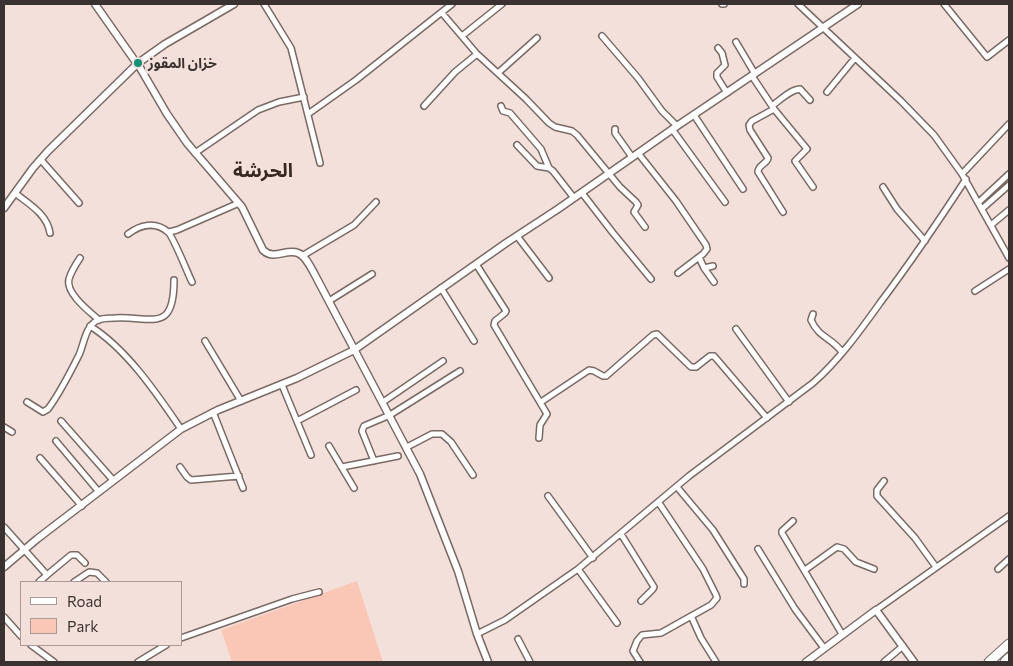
<!DOCTYPE html>
<html>
<head>
<meta charset="utf-8">
<style>
	body { margin:0 }
	#map { position:relative; width:1013px; height:666px; overflow:hidden; background:#f4e0db; font-family:Commissioner,sans-serif }
	canvas { display:block }
	.frame { position:absolute; inset:0; border:5px solid #3a3230; pointer-events:none }
	.legend { position:absolute; left:20px; top:581px; width:162px; height:65px; box-sizing:border-box; background:#f4e0db; border:1px solid #aa9a97; margin:0; padding:6px 9px; list-style:none; font-size:15px; color:#3a3230 }
	.legend li { display:flex; align-items:center; gap:10px; height:25px }
	.legend b { width:25px; border:1px solid #aa9a97 }
</style>
</head>
<body>
<div id="map">
<canvas width="1013" height="666"></canvas>
<div class="frame"></div>
<ul class="legend">
<li><b style="height:6px;background:#fff"></b>Road</li>
<li><b style="height:14px;background:#fac7b7"></b>Park</li>
</ul>
</div>
<script>
const c = document.querySelector('canvas').getContext('2d');
c.lineJoin = 'round';
function fill(path, color) { c.fillStyle = color; c.fill(path, 'evenodd'); }
function trace(path, color, width, dash) { c.strokeStyle = color; c.lineWidth = width; c.lineCap = dash ? 'butt' : 'round'; c.setLineDash(dash || []); c.stroke(path); }
function drawText(font, color, halo, rows, align = 'center') {
  c.font = font + ' Commissioner,"Noto Sans Arabic",sans-serif'; c.lineWidth = 5; c.setLineDash([]); c.textBaseline = 'middle'; c.strokeStyle = halo; c.fillStyle = color; for (const [text, x, y, turn = 0] of rows) {
    c.save(); c.translate(x, y); c.rotate((+turn || 0) * Math.PI / 180); c.textAlign = isNaN(turn) ? turn : align; if (halo) c.strokeText(text, 0, 0); c.fillText(text, 0, 0); c.restore();
  }
}
fill(new Path2D(`
	M357,581L383,662H232L221,630Z`), '#fac7b7');
const minor = new Path2D(`
	M264,4L291,48L320,163
	M722,4H724
	M798,4L901,101L934,135L962,174L1009,258
	M944,4L987,57L1009,40
	M442,13L477,54L526,99L549,123L555,127L572,131L577,135L620,187L636,202L638,205L634,212L645,227
	M462,36L502,4
	M602,36L638,78L662,111L677,126
	M736,42L755,74
	M718,48L722,53L725,65L717,73V77L727,93
	M498,73L537,38
	M752,76L774,109L752,121L749,125L750,130L768,158C767,164 758,165 758,172L783,212
	M827,92L855,58
	M424,106L455,72L477,54
	M501,106L503,111L510,113L541,149L549,168
	M772,106C781,99 790,90 800,89L810,100
	M774,109L807,149L795,161L813,187
	M308,114L356,80L452,4
	M694,115L743,189
	M615,129V133L632,157
	M672,129L725,202
	M517,145L537,166L549,168L553,171L574,198
	M195,153L258,110L279,102L304,97
	M638,153L676,201L706,245L707,249L703,254L678,273
	M41,160L79,203
	M962,174L1009,124
	M883,187L897,209L925,241
	M15,193C29,204 47,214 50,233
	M582,193L613,233L651,279
	M979,202L1009,174
	M983,208L1009,185
	M991,225L1009,210
	M169,232L177,230L239,203
	M128,234C140,225 155,221 168,232C173,236 188,274 192,282
	M517,236L549,278
	M302,256L354,225L376,202
	M699,257L704,268L713,266
	M80,258C76,264 71,272 69,279C65,293 90,312 99,320
	M476,264L506,311L505,313L495,321L494,325L547,414L540,425L539,438
	M704,268L714,282
	M441,288L474,341
	M975,291L1009,269
	M329,301L372,274
	M813,314L811,320C819,338 831,337 842,352
	M90,326C127,349 157,394 181,429
	M736,329L789,402
	M205,341L241,401
	M282,385L311,455
	M27,402L43,412L48,409C60,393 70,373 79,355C84,344 85,328 96,321C101,318 109,318 115,318C152,316 174,334 174,280
	M383,402L443,361
	M541,402L589,370L594,371L603,376H606L653,335L657,334L691,367H696L710,356H714L767,418
	M213,412L243,488
	M61,421L113,480
	M297,421L356,390
	M4,427L12,432
	M56,441L99,492
	M329,446L354,488
	M407,447L432,434H442L451,442L473,475
	M40,458L82,506
	M374,461L362,431L364,426L390,415L460,371
	M180,467L187,477L191,480L239,476
	M342,467L398,456
	M884,481L877,490V496L915,538L936,567
	M677,487L713,530L744,579V584
	M548,496L593,558
	M793,521L782,531V533L842,634
	M4,527L47,575L39,582
	M621,534L654,587L653,589L641,601
	M758,549L795,609L824,648
	M578,569L617,623
	M998,569L1009,559
	M805,570L837,547L844,549L856,562L874,569
	M47,575L71,555H77L85,563
	M74,582L89,572L97,573L106,582
	M876,610L1009,516
	M4,617L21,636
	M692,618L701,638L716,662
	M477,634L505,620L578,569L689,476L813,383C839,360 860,331 880,303C910,263 938,222 966,179
	M181,638L292,599L319,592
	M518,639L530,662
	M31,645L54,662
	M138,662L166,645
	M640,662L633,651L637,641L642,635L661,633L711,605L717,598L716,595L703,569L659,503
	M884,662L903,646`);
const tertiary = new Path2D(`
	M95,4L135,61
	M141,61L165,44L234,4
	M139,66L167,114L187,143L242,207L263,250C274,261 286,248 298,253C306,256 311,268 315,275L420,474L458,571L477,634L488,662
	M4,208L33,168L48,151L135,66
	M4,567L37,539L181,429L218,410L297,378L354,350L506,243L558,209L677,126L858,4
	M806,662L876,610L914,662`);
const trunk = new Path2D(`
	M989,662L1009,644
	M1005,662L1009,658`);
trace(minor, '#7a6a65', 8);
trace(tertiary, '#7a6a65', 9);
trace(trunk, '#7a6a65', 11);
trace(minor, '#fff', 5);
trace(tertiary, '#fff', 6);
trace(trunk, '#fff', 9);
for (const [x, y, r, color] of [
	[138,63,5,"#119178"]
]) { const dot = new Path2D(); dot.arc(x, y, r, 0, 2 * Math.PI); c.fillStyle = color; c.fill(dot); trace(dot, '#f4e0db', 2); }
drawText('bold 14px', '#3a3230', '#f4e0db', [
	["خزان المقوز",148,63]
], 'left');
drawText('bold 19px', '#362723', '#f4e0db', [
	["الحرشة",263,171]
]);
</script>
</body>
</html>
